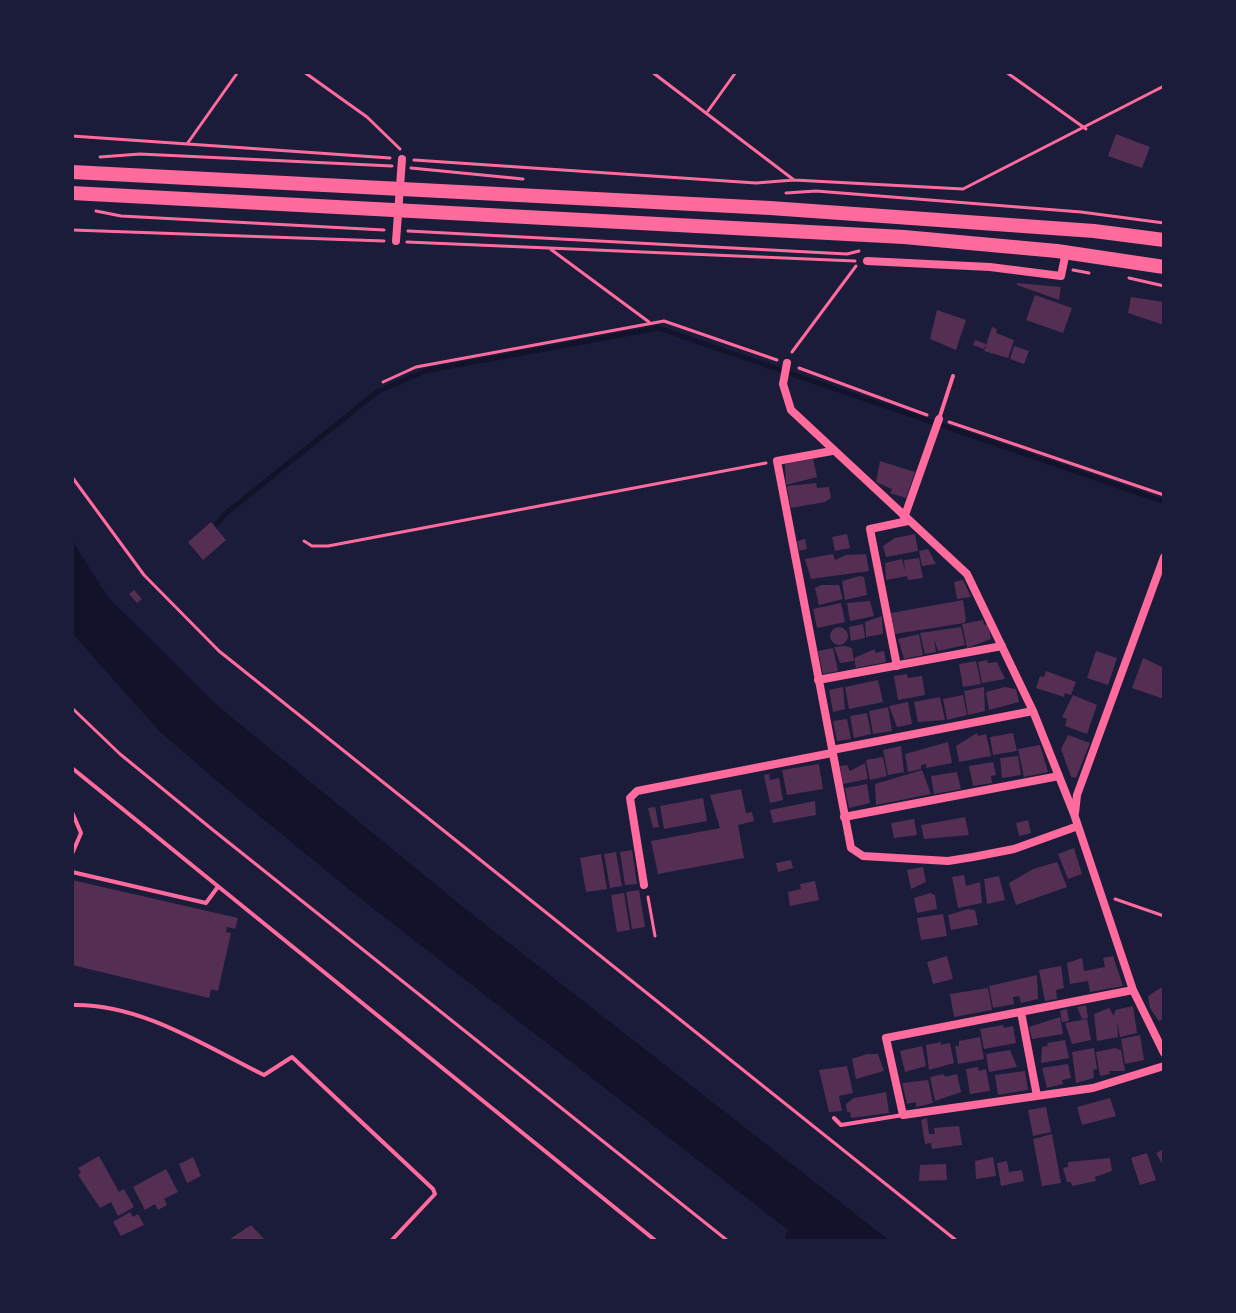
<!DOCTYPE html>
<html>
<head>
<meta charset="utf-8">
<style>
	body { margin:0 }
	#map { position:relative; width:1236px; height:1313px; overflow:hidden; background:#1b1b3a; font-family:Overpass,sans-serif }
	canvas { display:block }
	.frame { position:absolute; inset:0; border:74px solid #1b1b3a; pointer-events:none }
</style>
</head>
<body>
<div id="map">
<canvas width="1236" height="1313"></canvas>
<div class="frame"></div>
</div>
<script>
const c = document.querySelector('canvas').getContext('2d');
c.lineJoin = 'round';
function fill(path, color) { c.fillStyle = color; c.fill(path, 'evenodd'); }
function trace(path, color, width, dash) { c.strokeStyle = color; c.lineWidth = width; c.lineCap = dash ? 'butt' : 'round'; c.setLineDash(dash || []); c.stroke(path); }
fill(new Path2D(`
	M72,540L107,596L219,707L463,907L890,1241H784L788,1230L361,899L224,787L160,732L72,633Z`), '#12122b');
trace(new Path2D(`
	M217,524L224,515L377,392L397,383L425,371L658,328L1162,501`), '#12122b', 5);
fill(new Path2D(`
	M1116,134L1150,147L1142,168L1108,156Z
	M1017,283L1061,287L1059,300L1017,285Z
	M1035,295L1072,308L1063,333L1026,320Z
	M1131,297L1164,302V325L1128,313Z
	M937,310L966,320L956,350L930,339Z
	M992,327L997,329L996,333L1014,340L1008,358L984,351Z
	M975,340L986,344L984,349L973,345Z
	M1014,346L1029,351L1024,364L1010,359Z
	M813,459L817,477L786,485L785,464Z
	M880,461L915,472L906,498L890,493L892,489L876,482Z
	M816,483L817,488L829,487L831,498L825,502L791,508L787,486Z
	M211,522L226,540L203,560L188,542Z
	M847,534L850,548L835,551L832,537Z
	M915,534L918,551L886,557L883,546L895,538Z
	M805,539L807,549L799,551L797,541Z
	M928,549L936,564L922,566L919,551Z
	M833,554L835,560L846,555L866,554L869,571L811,579L805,559Z
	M919,558L923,578L908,580L907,576L886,580L885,563L902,559L905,571L904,560Z
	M860,576L864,577L867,595L845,600L842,581Z
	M963,580L971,597L957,599L954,582Z
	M821,585H839L843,599L819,605L815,588Z
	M134,590L142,599L137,603L129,594Z
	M963,600L966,620L964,623L895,634L891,613Z
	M870,601L874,616L850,621L847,603Z
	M841,603L845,622L817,628L813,609Z
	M882,616L883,634L866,637L865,622Z
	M983,620L984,625L988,624L991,639L967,648L962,624Z
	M863,624L865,638L851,641L849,627Z
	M961,627L965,645L938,651L934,639L936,652L925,654L920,633Z
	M830 636a9 9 0 1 1 18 0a9 9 0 1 1-18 0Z
	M919,634L923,655L904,659L898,639Z
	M845,646L852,648L854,661L840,663L834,647Z
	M833,648L838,671L823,674L818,651Z
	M875,649V653L884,651L886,662L856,668L854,658Z
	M1096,651L1117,658L1108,685L1087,678Z
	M1143,658L1164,668V699L1132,688Z
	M987,660L988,663L997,662L1005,679L982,683L978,662Z
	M976,661L981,684L963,687L959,664Z
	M1046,671L1076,682L1071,695L1065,693L1064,697L1036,688L1040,676L1044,677Z
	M907,674L908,678L922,676L925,695L898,700L894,676Z
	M878,680L883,702L849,709L845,687Z
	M843,687L845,709L833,712L829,690Z
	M984,687L985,711L968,715L964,691Z
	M1005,687L1016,689L1019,702L989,710L986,692Z
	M963,695L967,715L947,720L943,699Z
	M1073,695L1097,705L1087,734L1065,726L1067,719L1062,717Z
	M940,697L945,720L918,722L914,702Z
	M908,702L912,724L897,727L889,706Z
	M888,707L892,731L873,734L869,711Z
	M867,713L871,734L854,738L850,716Z
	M847,719L851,739L837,741L833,721Z
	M977,733L978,736L986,734L991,756L959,762L956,746Z
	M1013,733L1017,751L993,755L990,737Z
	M1068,735L1090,743L1076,778L1071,777L1061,749Z
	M948,742L952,763L926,768V764L921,765V769L908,772L905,754Z
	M1040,745L1048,772L1024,777L1018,749Z
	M901,746L904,772L888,775L883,750Z
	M1018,756L1021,775L1002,778L1000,758Z
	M883,757L887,776L870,780L866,760Z
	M993,762L996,775L991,776L992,783L973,786L969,766Z
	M865,763L868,779L843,784L840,766L847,765L850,771Z
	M819,764L823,789L787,795L782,770Z
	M922,770L931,794L876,805L875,784Z
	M957,772L961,789L934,794L931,776Z
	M769,774L770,780L779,778L783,800L770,803L764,775Z
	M867,784L870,803L849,808L845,788Z
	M741,789L746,813L752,812L754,821L738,825L744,858L658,874L651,841L720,828L710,795Z
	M703,798L707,821L664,829L660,806Z
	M815,801L816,815L773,823L770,810Z
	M655,807L659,827L653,828L648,808Z
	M965,817L969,835L924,839L921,825Z
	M914,819L917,835L894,838L891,823Z
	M1028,820L1031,833L1019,836L1016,823Z
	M1074,848L1082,874L1068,879L1058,854Z
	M632,850L637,884L625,885L620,852Z
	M616,852L622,886L610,888L604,854Z
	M601,854L607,889L586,892L580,858Z
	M791,860L793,868L778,872L776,863Z
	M1057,862L1067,887L1016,905L1009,883L1033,869Z
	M923,867L926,882L911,889L907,870Z
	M964,875L966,886L959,888L980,882L982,903L958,908L952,877Z
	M999,876L1005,900L987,904L984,879Z
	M72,880L238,918L235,929L227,927L226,932L231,933L218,991L211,989L209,998L72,965Z
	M815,881L819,900L790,906L788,892L801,889L800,884Z
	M639,890L645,927L632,929L626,892Z
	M624,893L630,930L617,932L611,895Z
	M930,893L935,895L937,909L917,913L914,898Z
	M968,909L975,910L978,925L951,930L948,915Z
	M943,914L947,936L921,940L917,918Z
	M947,956L953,979L933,984L927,962Z
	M1113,956L1123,986L1090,992L1088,981L1070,984L1067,963L1082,958L1084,971L1105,967L1103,958Z
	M1061,966L1064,988L1056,990L1057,999L1045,1001L1039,970Z
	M1037,975L1038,999L1021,1003L1019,996L1013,997L1014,1004L993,1008L989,986Z
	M1164,986V1019L1159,1021L1150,1008L1148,996Z
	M988,988L992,1010L954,1017L950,994Z
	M1086,1005L1088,1018L1082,1019L1077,1007Z
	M1133,1006L1137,1033L1120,1037L1117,1022L1118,1037L1097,1041L1094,1014L1109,1008L1114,1016L1115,1010Z
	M1067,1009L1069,1021L1062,1022L1060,1011Z
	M1060,1017L1063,1034L1032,1039L1029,1027Z
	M1087,1019L1091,1040L1072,1044L1065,1023Z
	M1003,1025L1004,1028L1013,1026L1016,1043L984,1049L980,1029Z
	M1140,1035L1144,1060L1125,1064L1121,1039Z
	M980,1037L984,1059L958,1064L955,1046H959V1041Z
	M1065,1040L1069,1058L1041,1063L1042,1047L1048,1046L1047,1043Z
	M941,1042V1045L950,1043L954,1063L929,1070L926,1045Z
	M922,1046L926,1066L905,1072L900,1051Z
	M1094,1048L1097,1069L1093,1070L1094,1078L1076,1083L1072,1052Z
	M1115,1048L1121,1050L1125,1071H1109L1110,1074L1100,1076L1096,1052Z
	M1010,1050L1017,1067L989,1072L986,1054Z
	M867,1054H878L884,1071L856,1079L852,1059Z
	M1068,1064L1071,1078L1062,1080L1063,1084L1047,1088L1042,1068Z
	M847,1066L853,1093L839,1096L842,1111L829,1112L819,1070Z
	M978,1067L979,1071L986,1069L990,1091L970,1094L966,1069Z
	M1025,1071L1028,1090L998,1095L995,1075Z
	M944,1074L945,1077L957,1074L961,1092L935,1101L930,1077Z
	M928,1080L933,1103L916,1107V1102L907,1104L902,1083Z
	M886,1092L889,1113L851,1118L850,1112H847L846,1104L854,1098Z
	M1110,1098L1116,1116L1082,1125L1077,1107Z
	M1046,1107L1051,1132L1033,1136L1028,1110Z
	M927,1118L929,1134H935L934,1128L959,1126L962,1145L932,1149L931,1143L925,1144L921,1120Z
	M1052,1134L1061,1183L1042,1186L1033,1139Z
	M1164,1149V1167L1156,1153Z
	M1147,1153L1156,1180L1140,1185L1131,1158Z
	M99,1156L119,1192L124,1189L134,1207L118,1216L111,1202L100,1208L78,1175L81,1173L78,1168Z
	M193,1157L201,1176L187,1183L179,1164Z
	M993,1157L996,1176L976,1179L975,1161Z
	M1110,1158L1112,1171L1095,1177L1096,1181L1072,1186L1071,1182H1067L1063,1168L1068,1167V1162Z
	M1007,1161L1009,1172L1022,1170L1024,1181L1001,1186L997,1163Z
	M946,1164L947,1180L919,1181L920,1165Z
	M166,1169L178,1192L164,1199L167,1205L158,1210L155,1204L145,1210L133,1187Z
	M130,1212L133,1217L138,1214L144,1225L121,1236L113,1222Z
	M251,1225L266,1241H227Z`), '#542f53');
trace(new Path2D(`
	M304,72L367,117L400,149
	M652,72L794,180
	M1006,72L1086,129
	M708,111L736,72
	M72,136L390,158
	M187,144L238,72
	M100,157L140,154L392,166
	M414,160L756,183L794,180L963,189L1164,86
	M411,168L523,179
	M786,193L816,191L1081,212L1164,223
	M96,211L121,216L384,230
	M72,230L384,241
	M408,231L847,254L859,251
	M407,242L855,261
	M549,248L649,322
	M1073,270L1089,273
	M1129,278L1164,286
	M792,352L856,266
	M799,368L927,415
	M383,382L416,367L664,321L777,360
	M949,422L1164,495
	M72,477L144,575L219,651L957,1241
	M304,541L312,546H328L766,463
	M72,708L120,754L213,830L728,1241
	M648,897L655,936
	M1115,899L1164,916`), '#ff6b9d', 3);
trace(new Path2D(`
	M939,419L953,376
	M72,768L656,1241
	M72,812L81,833L72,854
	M72,872L206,903L217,888
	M72,1005C140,1003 205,1046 264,1075L292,1057L433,1189L435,1194L391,1241
	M834,1118L841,1125L903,1115`), '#ff6b9d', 4);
trace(new Path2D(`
	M396,241L402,159
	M867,261L990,267L1061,276L1066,252
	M787,363L783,384L791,410L967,574L1033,711L1074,814L1133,990L1164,1053
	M832,451L777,461L851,848L863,856L948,861L973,857L1014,849L1078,826
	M904,518L939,419
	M897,666L870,529L908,521
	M818,680L1002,646
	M832,750L1033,711
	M1075,813L1077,795L1164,557
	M844,817L1059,776
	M644,885L630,798L637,791L832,753
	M1133,990L886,1038L903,1115L1093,1088L1164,1066
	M1021,1012L1037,1096`), '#ff6b9d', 8);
trace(new Path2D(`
	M72,172L770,208L1094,231L1164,240
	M72,193L904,237L1057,251L1164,267`), '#ff6b9d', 14);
</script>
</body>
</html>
